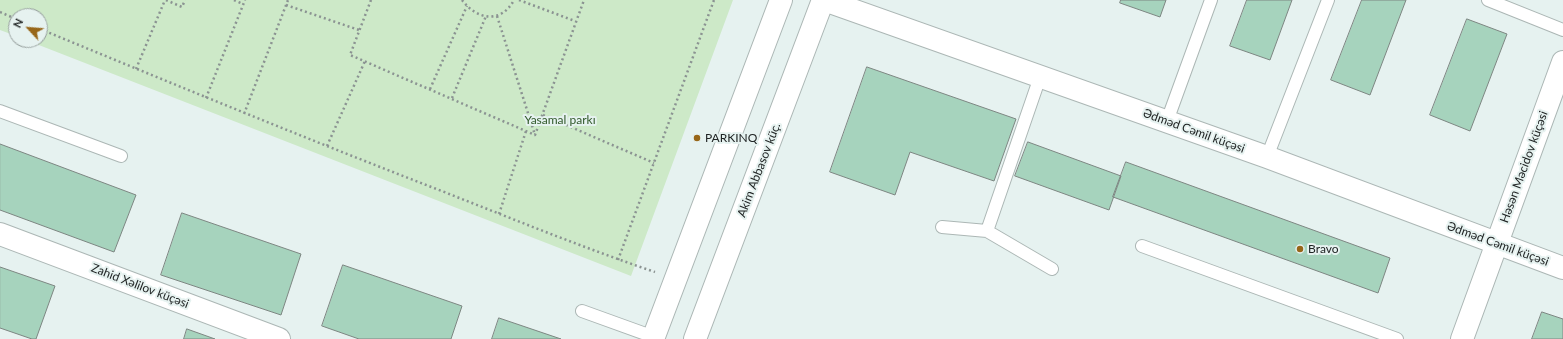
<!DOCTYPE html>
<html>
<head>
<meta charset="utf-8">
<style>
	body { margin:0 }
	#map { position:relative; width:1563px; height:339px; overflow:hidden; background:#e6f2f0; font-family:Lato,sans-serif }
	canvas { display:block }
	.north { position:absolute; left:8px; top:8px; width:40px; height:40px; box-sizing:border-box; background:#e6f2f0; border:1px solid #97a09e; border-radius:50%; rotate:296deg; font-size:11px; font-weight:700; line-height:16px; text-align:center; color:#202424 }
	.north::after { content:''; display:block; margin:auto; width:14px; height:18px; background:#976618; clip-path:polygon(50% 0,100% 100%,50% 72%,0 100%) }
</style>
</head>
<body>
<div id="map">
<canvas width="1563" height="339"></canvas>
<div class="north">N</div>
</div>
<script>
const c = document.querySelector('canvas').getContext('2d');
c.lineJoin = 'round';
function fill(path, color) { c.fillStyle = color; c.fill(path, 'evenodd'); }
function trace(path, color, width, dash) { c.strokeStyle = color; c.lineWidth = width; c.lineCap = dash ? 'butt' : 'round'; c.setLineDash(dash || []); c.stroke(path); }
function drawText(font, color, halo, rows, align = 'center') {
  c.font = font + ' Lato,sans-serif'; c.lineWidth = 4; c.setLineDash([]); c.textBaseline = 'middle'; c.strokeStyle = halo; c.fillStyle = color; for (const [text, x, y, turn = 0] of rows) {
    c.save(); c.translate(x, y); c.rotate((+turn || 0) * Math.PI / 180); c.textAlign = isNaN(turn) ? turn : align; if (halo) c.strokeText(text, 0, 0); c.fillText(text, 0, 0); c.restore();
  }
}
fill(new Path2D(`
	M0,0H733L631,276L26,40H40V16H16V36L0,30Z`), '#cde9c8');
const building = new Path2D(`
	M1121,0H1166L1160,17L1120,3Z
	M1247,0H1292L1270,60L1230,46Z
	M1362,0H1406L1370,95L1331,80Z
	M1467,19L1507,34L1470,131L1430,115Z
	M867,67L1016,119L994,181L910,152L895,195L830,172Z
	M1028,142L1121,176L1109,210L1015,176Z
	M0,144L136,195L114,252L0,210Z
	M1126,162L1390,258L1378,293L1113,197Z
	M182,213L301,254L281,315L161,275Z
	M343,265L462,306L451,339H359L322,326Z
	M0,267L55,286L36,339H32L0,328Z
	M1542,312L1563,319V339H1532Z
	M499,318L561,339H492Z
	M187,329L215,339H184Z`);
fill(building, '#a6d3bd');
trace(building, '#7d8682', 1);
const lane = new Path2D(`
	M1488,0L1563,30
	M0,111L121,156
	M1167,121L1211,0
	M1267,157L1328,0
	M942,227L987,231L1052,269
	M987,231L1040,77
	M1142,246L1397,339
	M582,311L654,337`);
const street = new Path2D(`
	M824,0L1267,157L1563,268
	M0,234L279,339
	M1462,339L1563,62`);
const secondary = new Path2D(`
	M653,339L781,0
	M695,339L823,0`);
trace(lane, '#acb7b5', 14);
trace(street, '#acb7b5', 24);
trace(secondary, '#acb7b5', 24);
trace(new Path2D(`
	M166,0L182,7L185,0
	M234,0L243,4
	M371,0L350,55L535,135L584,0
	M462,0C477,20 501,24 514,0
	M519,0L575,21
	M286,5L359,30
	M0,12L16,19
	M497,16L535,135
	M40,29C171,83 302,137 434,188C508,217 581,247 655,272
	M136,69L165,0
	M430,89L467,6
	M206,98L245,0
	M452,98L486,16
	M244,114L288,0
	M543,115L654,163
	M327,146L365,61
	M499,214L526,131
	M618,260L714,0`), '#8b9392', 2.5, [2, 3]);
trace(lane, '#fff', 12);
trace(street, '#fff', 22);
trace(secondary, '#fff', 22);
for (const [x, y, r, color] of [
	[697,138,4,"#976618"],
	[1300,249,4,"#976618"]
]) { const dot = new Path2D(); dot.arc(x, y, r, 0, 2 * Math.PI); c.fillStyle = color; c.fill(dot); trace(dot, '#e6f2f0', 1.5); }
drawText('12px', '#305829', '#e6f2f0', [
	["Yasamal parkı",560,120]
]);
drawText('12px', '#202424', '#e6f2f0', [
	["Ədməd Cəmil küçəsi",1194,131,20],
	["Həsən Məcidov küçəsi",1524,167,-70],
	["Akim Abbasov küç.",759,170,-69],
	["Ədməd Cəmil küçəsi",1498,244,20],
	["Zahid Xəlilov küçəsi",140,286,21]
]);
drawText('12px', '#202424', '#e6f2f0', [
	["PARKINQ",705,138],
	["Bravo",1308,249]
], 'left');
</script>
</body>
</html>
